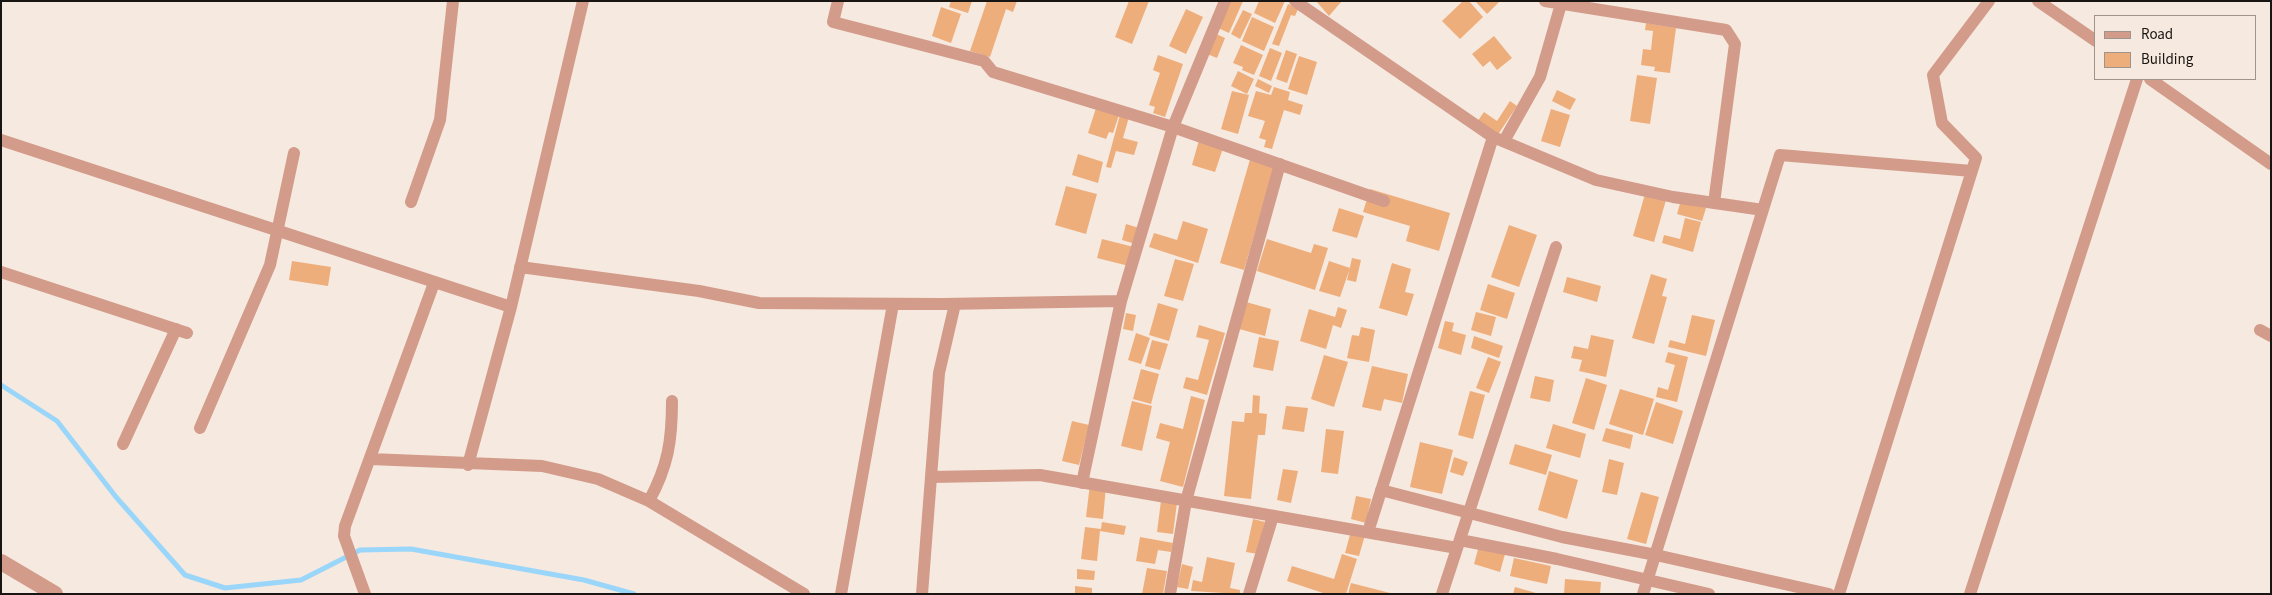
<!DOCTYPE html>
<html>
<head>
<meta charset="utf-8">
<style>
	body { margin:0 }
	#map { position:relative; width:2272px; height:595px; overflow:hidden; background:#f6e9df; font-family:"Source Sans 3",sans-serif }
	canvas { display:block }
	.frame { position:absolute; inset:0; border:2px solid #191512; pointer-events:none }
	.legend { position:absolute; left:2094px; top:15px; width:162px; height:65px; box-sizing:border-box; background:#f6e9df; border:1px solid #9e948d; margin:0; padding:6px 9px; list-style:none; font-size:15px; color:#191512 }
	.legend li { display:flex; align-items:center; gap:10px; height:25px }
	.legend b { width:25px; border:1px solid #9e948d }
</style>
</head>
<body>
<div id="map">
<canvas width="2272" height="595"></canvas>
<div class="frame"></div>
<ul class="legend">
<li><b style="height:6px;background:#d39b8a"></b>Road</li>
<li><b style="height:14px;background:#eeae7c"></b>Building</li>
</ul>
</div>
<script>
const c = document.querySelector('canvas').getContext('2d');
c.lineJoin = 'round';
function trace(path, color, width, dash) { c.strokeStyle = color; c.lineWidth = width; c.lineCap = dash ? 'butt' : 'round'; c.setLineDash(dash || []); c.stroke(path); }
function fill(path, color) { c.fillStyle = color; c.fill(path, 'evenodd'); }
trace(new Path2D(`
	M1,385L57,421L116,497L185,575L225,588L301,580L360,550L411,549L584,580L634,594`), '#9ad6fa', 5);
fill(new Path2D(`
	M951,1H972L968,13L949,7Z
	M987,1H1017L1013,12L1006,9L990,57L970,51Z
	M1129,1H1149L1132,44L1115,37Z
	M1228,1H1243L1229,33L1216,27Z
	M1259,1H1285L1275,23L1254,13Z
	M1316,1H1342L1329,16Z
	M1463,1H1469L1483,17L1460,39L1442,21Z
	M1475,1H1500L1487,14Z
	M1288,4L1298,9L1295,16L1291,15L1279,46L1272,44Z
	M941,7L961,14L951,43L932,36Z
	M1186,9L1203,17L1186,54L1169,46Z
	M1243,10L1252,14L1240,39L1231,34Z
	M1252,17L1274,27L1264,51L1242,41Z
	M1646,23L1676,28L1670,73L1654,71L1655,67L1641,65L1643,49L1651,50L1653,31L1645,30Z
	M1214,33L1225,38L1217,58L1207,54Z
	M1494,36L1512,58L1497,70L1490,61L1483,67L1472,54Z
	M1241,45L1263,55L1254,75L1242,70L1243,67L1233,63Z
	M1270,48L1282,53L1271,81L1259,76Z
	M1286,50L1297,54L1287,83L1276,79Z
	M1158,55L1183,64L1165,117L1153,113L1155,107L1149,105L1160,73L1153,70Z
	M1299,56L1317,62L1307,95L1288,89Z
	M1238,71L1254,79L1247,94L1231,86Z
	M1637,75L1657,78L1650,124L1630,121Z
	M1258,79L1272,86L1269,93L1255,86Z
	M1274,87L1290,92L1288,100L1303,105L1300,115L1284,110L1272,149L1264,147L1266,140L1259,138L1265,121L1248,116L1256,91L1271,95Z
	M1557,90L1576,99L1570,110L1552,101Z
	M1232,91L1249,95L1238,134L1221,129Z
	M1510,101L1517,106L1497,136L1477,122L1484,112L1497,121Z
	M1096,108L1119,115L1113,133L1109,132L1106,139L1088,133Z
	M1551,109L1570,115L1560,147L1541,141Z
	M1120,115L1129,117L1123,138L1138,142L1134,155L1116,151L1111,168L1106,167Z
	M1199,140L1223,148L1215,172L1192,165Z
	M1078,154L1103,162L1098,183L1072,175Z
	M1251,156L1275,163L1244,270L1220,263Z
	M1066,186L1097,194L1086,234L1055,225Z
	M1370,189L1450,213L1439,251L1406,241L1410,226L1363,212Z
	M1645,194L1666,200L1654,242L1633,236Z
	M1681,200L1706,208L1702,221L1677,214Z
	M1339,208L1364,216L1357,238L1332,231Z
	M1685,218L1701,222L1693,252L1662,243L1664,235L1680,239Z
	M1183,221L1208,229L1198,263L1149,247L1154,233L1177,240Z
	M1126,224L1139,228L1135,244L1122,240Z
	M1509,225L1537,235L1519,287L1491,277Z
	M1102,239L1138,248L1133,267L1097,258Z
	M1267,239L1311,253L1314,244L1328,248L1315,290L1257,271Z
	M1352,258L1361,260L1356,282L1347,280Z
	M1175,259L1194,264L1183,301L1164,296Z
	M292,261L331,267L328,286L289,280Z
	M1329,261L1350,268L1340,297L1319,291Z
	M1392,263L1411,269L1405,292L1414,294L1407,316L1379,308Z
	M1651,274L1667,279L1662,296L1667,297L1654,344L1632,338Z
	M1567,277L1601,286L1597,302L1563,292Z
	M1488,284L1515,293L1507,319L1480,310Z
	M1246,302L1271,309L1265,336L1239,329Z
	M1158,303L1178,309L1169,341L1149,335Z
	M1338,307L1347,310L1341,328L1333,325L1326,349L1300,341L1309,309L1335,317Z
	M1476,312L1496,317L1491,336L1471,330Z
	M1126,313L1136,315L1133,331L1123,329Z
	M1692,315L1715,320L1706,356L1668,347L1670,340L1685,344Z
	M1445,321L1454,323L1452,331L1466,335L1461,355L1438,348Z
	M1199,325L1225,333L1207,395L1183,388L1186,377L1198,380L1209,340L1196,337Z
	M1361,327L1375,330L1369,362L1347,358L1352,335L1359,336Z
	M1136,333L1150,338L1141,364L1128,360Z
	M1591,335L1614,340L1606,377L1579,371L1582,360L1571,358L1574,346L1588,349Z
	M1474,336L1503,346L1499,358L1471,348Z
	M1259,337L1279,341L1273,371L1253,367Z
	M1152,340L1168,344L1160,370L1145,366Z
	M1668,352L1688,357L1677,402L1656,397L1658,387L1668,390L1675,365L1665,362Z
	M1324,355L1348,362L1334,407L1311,399Z
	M1488,357L1501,362L1489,393L1476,388Z
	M1372,366L1408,374L1402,403L1384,399L1381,411L1362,407Z
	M1141,369L1159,374L1151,404L1133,399Z
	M1535,376L1554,380L1550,402L1530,398Z
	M1586,378L1607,385L1594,430L1572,423Z
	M1620,389L1654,399L1643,435L1609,424Z
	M1470,391L1485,395L1473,439L1458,435Z
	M1253,395L1260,396L1259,413L1267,414L1265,435H1258L1251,499L1224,496L1232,421L1244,422L1245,413H1252Z
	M1191,396L1205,400L1183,487L1160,481L1170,442L1156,438L1160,423L1183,429Z
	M1132,401L1152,406L1142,451L1121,446Z
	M1656,402L1683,411L1673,444L1645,435Z
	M1286,406L1308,408L1304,432L1282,429Z
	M1072,421L1089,425L1079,465L1062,461Z
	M1553,424L1586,434L1580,458L1546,448Z
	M1606,428L1633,435L1630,449L1602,441Z
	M1326,429L1344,431L1338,474L1321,472Z
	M1420,442L1453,450L1442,494L1410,487Z
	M1515,444L1552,455L1546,475L1509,464Z
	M1454,457L1468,462L1463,476L1450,472Z
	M1609,459L1624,463L1617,495L1602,492Z
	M1283,469L1298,471L1291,503L1277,500Z
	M1549,471L1578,480L1567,519L1538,510Z
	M1090,484L1106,486L1103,519L1086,517Z
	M1641,492L1659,497L1646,544L1627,539Z
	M1162,493L1178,495L1173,534L1157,532Z
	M1356,496L1371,499L1366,523L1351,519Z
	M1253,519L1265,522L1258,554L1246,552Z
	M1102,522L1126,526L1124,535L1100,531L1097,561L1081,559L1085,527L1101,529Z
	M1351,531L1365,535L1359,556L1345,553Z
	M1140,537L1173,543L1171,552L1158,550L1155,564L1136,561Z
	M1479,546L1505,554L1500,572L1474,564Z
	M1342,554L1357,559L1346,594H1326L1287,581L1292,566L1334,579Z
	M1207,557L1235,563L1230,588L1240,590V594L1191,591L1193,580L1202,582Z
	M1514,558L1551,566L1547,584L1510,576Z
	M1182,564L1193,567L1188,589L1177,587Z
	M1147,568L1167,571L1163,594H1142Z
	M1077,569L1095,571L1094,580L1077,579Z
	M1565,579L1601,582L1600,594H1564Z
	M1351,583L1390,593V594H1348Z
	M1075,586L1092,588V594H1075Z
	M1515,587L1536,593V594H1513Z`), '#eeae7c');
trace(new Path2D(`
	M838,1L833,22L984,61L993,72L1173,127L1384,201
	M1295,1L1493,137L1368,532
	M1545,1L1726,30L1735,44L1714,203
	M2038,1L2096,41
	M2150,79L2271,164
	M1493,137L1596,180L1673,197L1763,210
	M1,140L511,307
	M1504,141L1540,77L1561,4
	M411,202L440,120L453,1
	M520,267L699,291L759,303L942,304L1121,301
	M1,272L187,333
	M2260,330L2271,336
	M200,428L270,265L294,153
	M123,444L176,329
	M370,459L542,466L598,479L649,501L804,594
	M468,465L511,307L583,1
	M931,477L1040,475L1457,548
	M1082,483L1121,301L1173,127L1225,1
	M1381,490L1562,537L1656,555L1829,594
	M649,501C668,466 672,441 672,401
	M1460,540L1557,559L1709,594
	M365,594L344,536L345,526L434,283
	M841,594L893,304
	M922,594L939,373L955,304
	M1170,594L1186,501L1280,164
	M1249,594L1273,516
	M1442,594L1556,247
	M1643,594L1780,155L1972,171
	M1839,594L1976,158L1942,123L1933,75L1989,1
	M1970,594L2137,79`), '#d39b8a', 12);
trace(new Path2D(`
	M1,562L55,594`), '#d39b8a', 16);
</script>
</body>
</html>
